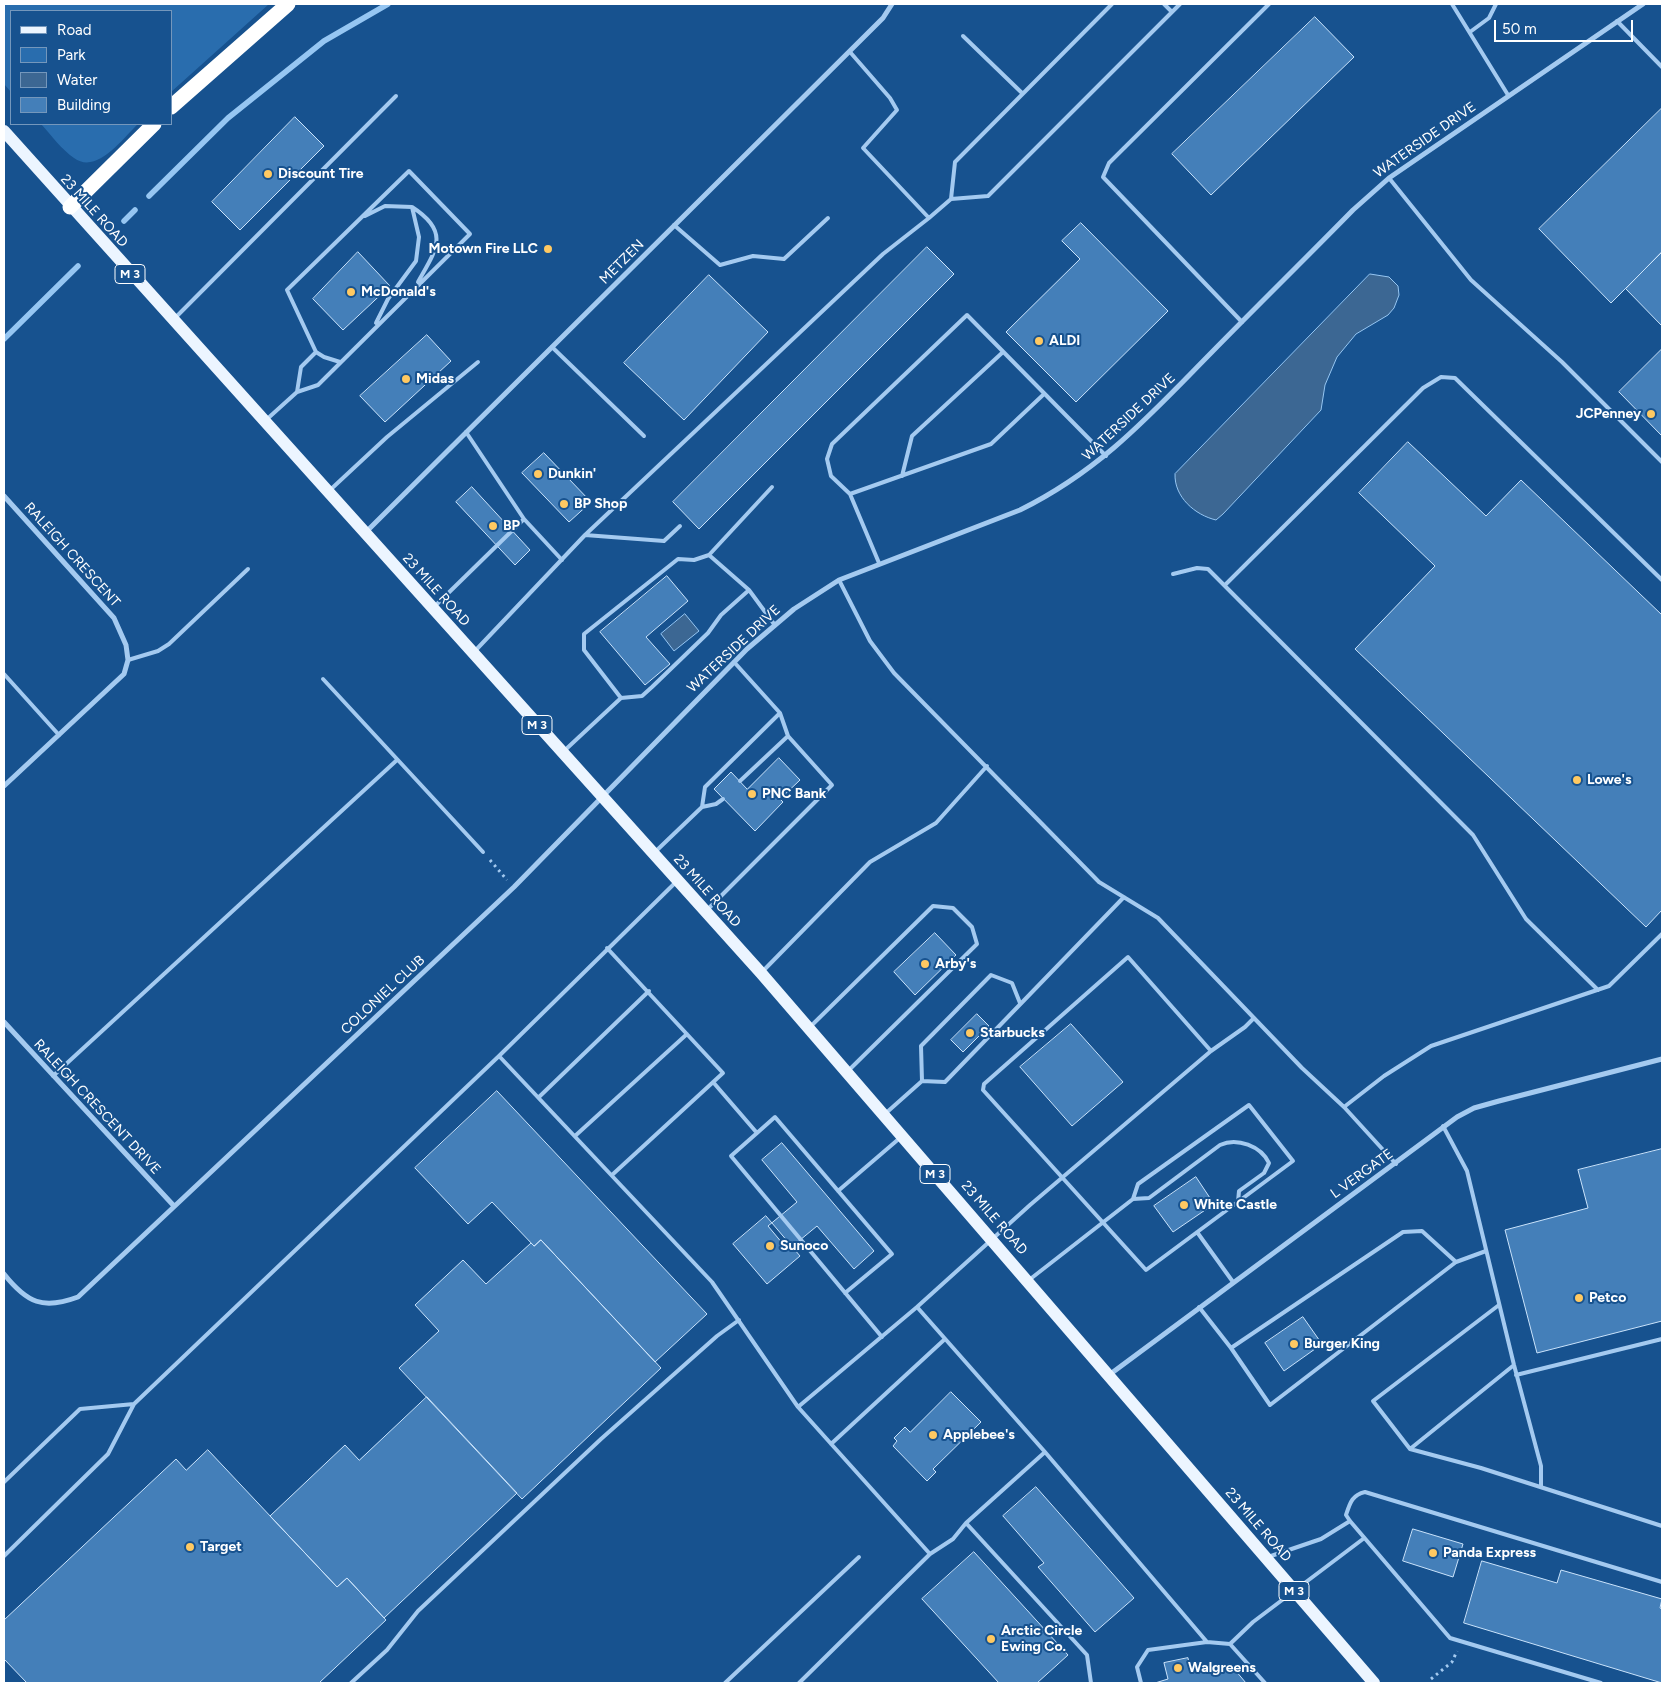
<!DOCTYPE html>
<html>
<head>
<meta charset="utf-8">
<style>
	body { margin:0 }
	#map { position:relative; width:1666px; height:1687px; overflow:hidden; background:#17528f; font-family:Figtree,sans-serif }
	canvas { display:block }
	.frame { position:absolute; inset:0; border:5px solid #fff; pointer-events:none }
	.legend { position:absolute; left:10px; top:10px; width:162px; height:115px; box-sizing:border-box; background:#17528f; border:1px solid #7497bc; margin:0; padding:6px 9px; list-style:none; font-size:15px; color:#fff }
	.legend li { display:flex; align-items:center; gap:10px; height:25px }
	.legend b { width:25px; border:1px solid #7497bc }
	.scale { position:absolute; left:1494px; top:20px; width:139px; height:22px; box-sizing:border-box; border:2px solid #fff; border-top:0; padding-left:6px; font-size:15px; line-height:18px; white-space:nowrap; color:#fff; -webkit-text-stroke:4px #17528f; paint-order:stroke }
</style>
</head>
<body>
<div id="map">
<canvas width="1666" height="1687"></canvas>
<div class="frame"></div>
<ul class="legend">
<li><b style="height:6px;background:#ecf5ff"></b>Road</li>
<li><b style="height:14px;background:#296dae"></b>Park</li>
<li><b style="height:14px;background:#3c6793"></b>Water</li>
<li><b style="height:14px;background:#447fb9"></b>Building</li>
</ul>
<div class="scale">50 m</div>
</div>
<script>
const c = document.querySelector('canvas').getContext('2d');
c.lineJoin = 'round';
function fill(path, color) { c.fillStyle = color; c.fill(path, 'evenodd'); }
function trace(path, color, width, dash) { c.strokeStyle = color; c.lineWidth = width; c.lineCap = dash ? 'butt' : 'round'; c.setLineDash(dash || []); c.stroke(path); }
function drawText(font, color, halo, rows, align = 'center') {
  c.font = font + ' Figtree,sans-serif'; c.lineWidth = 4; c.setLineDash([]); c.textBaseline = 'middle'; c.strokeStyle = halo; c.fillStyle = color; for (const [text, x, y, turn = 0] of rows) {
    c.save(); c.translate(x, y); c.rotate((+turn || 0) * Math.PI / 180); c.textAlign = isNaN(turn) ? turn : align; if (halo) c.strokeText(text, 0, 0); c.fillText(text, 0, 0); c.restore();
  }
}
fill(new Path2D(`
	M4,4H269L171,92V11H11V92L4,84Z
	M41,124H138C123,138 97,175 74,158C62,150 51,135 41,124Z`), '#296dae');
const water = new Path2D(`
	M1370,274L1389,277L1398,286L1399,295L1394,308L1388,315L1356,334L1337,357L1325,385L1321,410L1223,514L1216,520C1195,515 1174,497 1175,474Z
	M685,614L699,631L674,651L661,634Z`);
fill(water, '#3c6793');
trace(water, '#96c6f2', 1);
trace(new Path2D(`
	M149,196L228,118L324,41L388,4
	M124,221L135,210
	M4,339L78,266`), '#96c6f2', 5.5);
const building = new Path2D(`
	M1315,17L1354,57L1211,195L1172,154Z
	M1662,108V252L1611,303L1539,229Z
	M295,117L324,146L240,230L212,202Z
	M1081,223L1168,311L1076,402L1006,332L1080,259L1062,241Z
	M927,247L954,274L699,529L673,502Z
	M358,252L390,286L343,330L313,299Z
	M1662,252V326L1626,289Z
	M709,275L768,332L684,420L624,363Z
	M427,335L451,361L385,422L360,396Z
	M1662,349V436L1619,392Z
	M1408,442L1486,516L1521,480L1662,615V910L1646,927L1355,649L1435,566L1359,493Z
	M544,453L591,502L569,522L522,473Z
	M472,487L530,550L515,565L456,502Z
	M667,576L688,601L646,637L670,664L645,685L600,632Z
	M779,758L800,780L780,799L783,802L755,831L714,789L731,772L747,789Z
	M935,933L956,955L915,995L894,972Z
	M977,1014L989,1026L963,1052L951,1040Z
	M1071,1024L1123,1082L1072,1126L1020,1067Z
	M497,1091L707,1314L655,1362L541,1240L534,1246L492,1202L468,1224L415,1168Z
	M782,1143L874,1251L854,1269L817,1226L788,1250L768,1226L797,1202L762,1160Z
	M1662,1149V1321L1537,1353L1505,1230L1588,1208L1578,1170Z
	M1196,1177L1214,1204L1173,1232L1154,1206Z
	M766,1216L800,1256L767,1284L733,1244Z
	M541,1240L661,1368L522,1499L399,1368L439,1331L415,1305L463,1260L486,1284L531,1243L534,1246Z
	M1303,1317L1322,1344L1284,1371L1265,1343Z
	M951,1392L981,1422L933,1469L936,1472L927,1481L893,1446L897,1441L894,1438L905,1427L910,1432Z
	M427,1397L517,1493L384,1618L347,1578L337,1587L270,1516L345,1445L359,1460Z
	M208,1450L337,1587L347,1578L386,1620L319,1683H27L4,1659V1620L176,1459L186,1470Z
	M1036,1487L1134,1598L1095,1632L1038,1567L1044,1563L1003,1516Z
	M1413,1529L1463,1544L1453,1577L1403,1561Z
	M974,1552L1068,1655L1037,1683H999L922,1599Z
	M1482,1561L1557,1583L1561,1570L1662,1599L1660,1608L1662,1609V1683L1464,1623Z
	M1188,1658L1191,1673L1230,1664L1246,1683H1155L1168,1679L1164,1663Z`);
fill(building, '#447fb9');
trace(building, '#cae3fb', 1);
trace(new Path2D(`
	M490,860L507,880
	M1431,1679L1452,1662L1457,1651`), '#a4caf0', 3, [2.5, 4]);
trace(new Path2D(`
	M1164,4L1172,12
	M1452,4L1508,95
	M1617,21L1662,67
	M1470,32L1489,18L1496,4
	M963,36L1022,93
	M1389,178L1471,280L1562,362L1662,462
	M951,199L988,196L1180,4
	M412,207C451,232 436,250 418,282
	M365,216L385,206L412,207L419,237L416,261L388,299L376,323
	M929,218L951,199L955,162L1112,4
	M674,225L720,265L753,256L784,259L828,218
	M176,317L396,96
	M1242,322L1103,177L1109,163L1269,4
	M552,347L644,436
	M297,392L301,367L316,352
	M266,420L297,392L318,385L470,234L409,171L287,290L316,352L324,357L340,362
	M902,476L912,436L1003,352
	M329,491L387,437L478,362
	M850,494L991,444L1044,394
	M524,519L562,560
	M585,535L883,254L929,218L863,148L897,110L890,98L850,52
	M709,555L772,487
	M879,563L850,494L831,476L827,459L832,444L967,315L1106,456
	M1173,574L1197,568L1208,569L1473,835L1526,919L1598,990
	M839,580L870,641L894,673L1099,882L1158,918L1302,1068L1344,1107L1396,1164
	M1225,585L1423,388L1441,377L1455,378L1662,580
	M434,607L524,519L466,432
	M474,652L585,535L664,541L680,526
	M128,660L158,651L169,644L248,569
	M4,674L59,735
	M323,679L483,852
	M621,698L642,696L652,687L708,633L721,615L749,590
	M564,751L621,698L584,650V634L678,559L694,560L709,555L749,590L774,624
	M740,781L788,736
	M702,807L716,804L723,799
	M655,852L702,807L705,787L780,713
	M707,910L832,785L788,736L780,713L734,662
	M607,948L723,1073L612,1175
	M763,971L870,862L936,823L987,766
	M811,1026L933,906L953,908L972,927L977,944L849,1070
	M1211,1051L1245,1027L1254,1018
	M499,1056L712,1282L798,1407L930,1554
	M53,1076L397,760
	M922,1081L921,1046L991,975L1012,983L1020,1003
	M713,1082L757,1133L775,1117L892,1254L845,1293
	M539,1097L649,991
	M1344,1107L1384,1076L1431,1046L1609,986L1662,934
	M886,1113L922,1081L945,1082L1124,897
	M1443,1126L1467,1171L1514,1365L1541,1466V1487
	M757,1133L731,1156L882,1337
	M575,1136L687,1034
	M838,1191L901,1137
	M1133,1199L1149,1198L1220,1145C1237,1137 1261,1146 1269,1163L1264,1173L1239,1191L1238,1202
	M1197,1232L1233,1282
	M1499,1305L1373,1401L1410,1449L1481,1468L1662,1526
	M917,1307L1045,1452L1207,1642
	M1199,1307L1231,1348L1270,1405L1456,1262L1486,1251
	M1231,1348L1403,1232L1422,1231L1456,1262
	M1516,1375L1662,1339
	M798,1407L917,1307L1030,1205L1211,1051L1128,957L984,1084L983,1090C1037,1150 1092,1210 1146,1270L1293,1161L1249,1105L1138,1184L1133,1199L1029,1280
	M831,1444L945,1339
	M1410,1449L1514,1365
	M4,1482L80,1409L134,1404
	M966,1523L1087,1655L1091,1683
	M4,1556L108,1454L134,1404L499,1056L676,882
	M1268,1557L1321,1539L1350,1521
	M1230,1644L1253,1622L1363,1539
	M351,1683L387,1650L418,1611L601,1439L717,1336L739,1320
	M725,1683L859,1557
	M799,1683L930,1554L953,1539L966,1523L1045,1452
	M1141,1683L1137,1667L1148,1650L1207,1642L1230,1644L1265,1683
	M1601,1683L1450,1638L1350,1521L1346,1515C1350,1503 1352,1495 1365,1492L1662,1582`), '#a4caf0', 4);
trace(new Path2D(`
	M4,496L114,618L126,645L128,660L124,674L4,786
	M365,533L883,18L892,4
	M4,1022L174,1206
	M4,1274C27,1303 43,1310 78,1297L514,887L747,649L794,609L839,580L1020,510C1101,470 1149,416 1211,353C1258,305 1306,258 1353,210L1389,178L1643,4
	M1109,1375L1457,1117L1474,1108L1499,1101L1662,1059`), '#a4caf0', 5);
trace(new Path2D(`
	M4,131L761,973L1374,1683`), '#ecf5ff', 12);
trace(new Path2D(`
	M171,107L288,4
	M70,207L154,124`), '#fff', 15);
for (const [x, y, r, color] of [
	[268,174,5,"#ffc962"],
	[548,249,5,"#ffc962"],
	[351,292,5,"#ffc962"],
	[1039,341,5,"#ffc962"],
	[406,379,5,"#ffc962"],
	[1651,414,5,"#ffc962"],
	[538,474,5,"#ffc962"],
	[564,504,5,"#ffc962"],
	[493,526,5,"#ffc962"],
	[1577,780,5,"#ffc962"],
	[752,794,5,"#ffc962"],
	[925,964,5,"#ffc962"],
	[970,1033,5,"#ffc962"],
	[1184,1205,5,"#ffc962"],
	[770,1246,5,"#ffc962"],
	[1579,1298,5,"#ffc962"],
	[1294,1344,5,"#ffc962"],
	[933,1435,5,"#ffc962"],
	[190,1547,5,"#ffc962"],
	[1433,1553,5,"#ffc962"],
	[991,1639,5,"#ffc962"],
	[1178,1668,5,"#ffc962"]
]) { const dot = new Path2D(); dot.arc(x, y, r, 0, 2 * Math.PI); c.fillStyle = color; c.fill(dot); trace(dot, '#17528f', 2); }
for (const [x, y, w] of [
	[130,274,30],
	[537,725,30],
	[935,1174,30],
	[1294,1591,30]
]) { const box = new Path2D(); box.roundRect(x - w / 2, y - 9.5, w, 19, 4); c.fillStyle = '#17528f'; c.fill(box); trace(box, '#fff', 1); }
drawText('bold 12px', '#fff', null, [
	["M 3",130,274],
	["M 3",537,725],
	["M 3",935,1174],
	["M 3",1294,1591]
]);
drawText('14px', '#fff', '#17528f', [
	["WATERSIDE DRIVE",1425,140,-35],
	["23 MILE ROAD",94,211,48],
	["METZEN",622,262,-45],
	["WATERSIDE DRIVE",1129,417,-43],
	["RALEIGH CRESCENT",72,555,48],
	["23 MILE ROAD",436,590,48],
	["WATERSIDE DRIVE",734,649,-43],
	["23 MILE ROAD",707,891,48],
	["COLONIEL CLUB",383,995,-43],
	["RALEIGH CRESCENT DRIVE",97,1107,47],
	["L VERGATE",1362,1174,-36],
	["23 MILE ROAD",994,1218,49],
	["23 MILE ROAD",1258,1525,49]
]);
drawText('bold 14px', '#fff', '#17528f', [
	["Discount Tire",278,174],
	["Motown Fire LLC",538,249,"right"],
	["McDonald's",361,292],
	["ALDI",1049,341],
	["Midas",416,379],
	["JCPenney",1641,414,"right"],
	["Dunkin'",548,474],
	["BP Shop",574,504],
	["BP",503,526],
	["Lowe's",1587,780],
	["PNC Bank",762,794],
	["Arby's",935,964],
	["Starbucks",980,1033],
	["White Castle",1194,1205],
	["Sunoco",780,1246],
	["Petco",1589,1298],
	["Burger King",1304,1344],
	["Applebee's",943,1435],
	["Target",200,1547],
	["Panda Express",1443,1553],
	["Arctic Circle",1001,1631],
	["Ewing Co.",1001,1647],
	["Walgreens",1188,1668]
], 'left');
</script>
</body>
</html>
